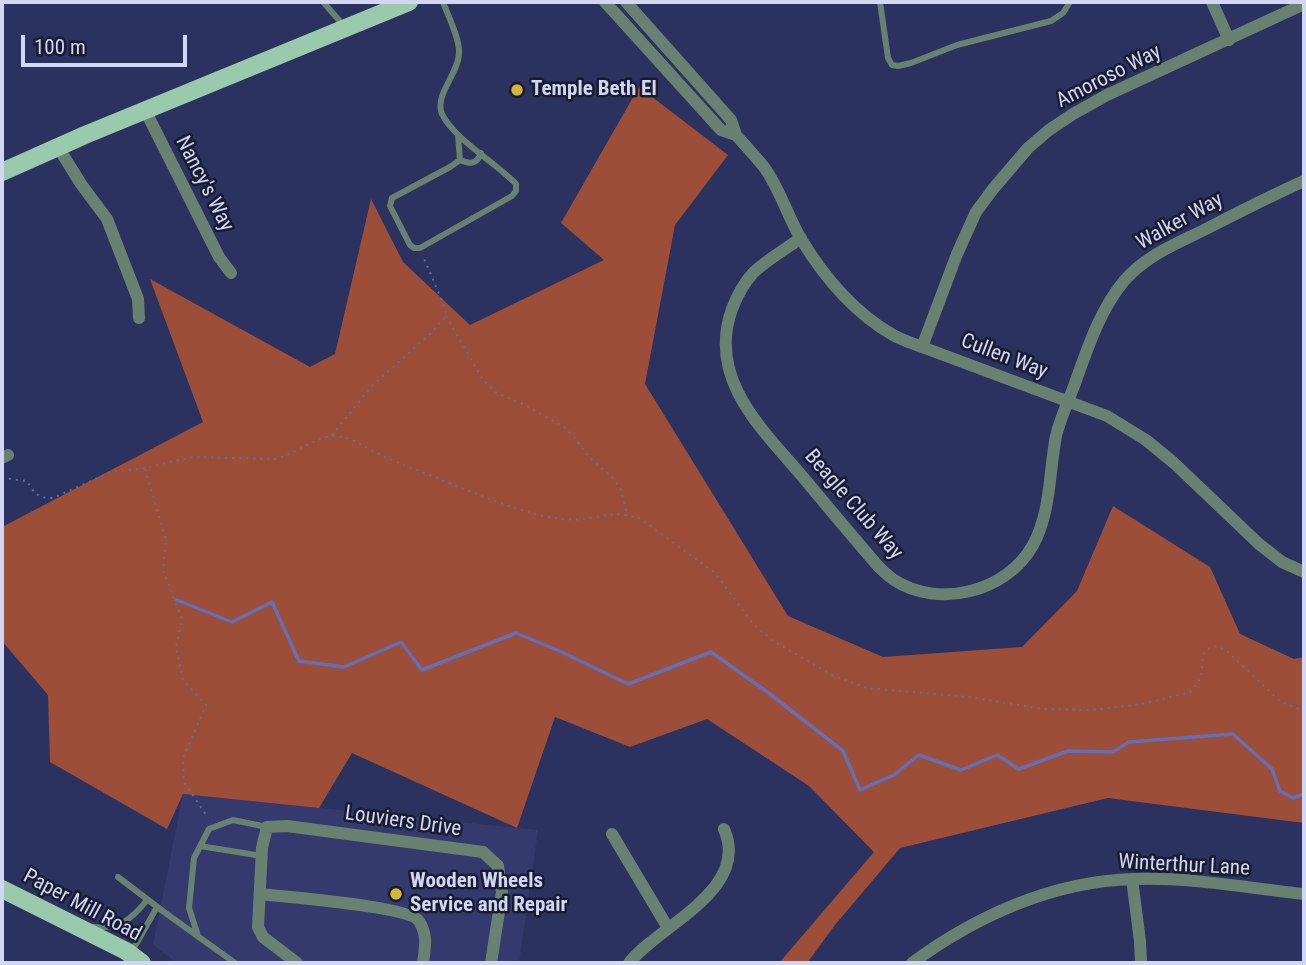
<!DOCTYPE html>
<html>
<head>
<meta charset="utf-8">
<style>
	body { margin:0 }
	#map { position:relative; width:1306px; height:965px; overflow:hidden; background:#2c325f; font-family:"Roboto Condensed",sans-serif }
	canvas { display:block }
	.frame { position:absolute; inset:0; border:4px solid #d1d7f3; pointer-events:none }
	.scale { position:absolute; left:21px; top:35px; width:166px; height:32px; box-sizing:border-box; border:4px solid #d1d7f3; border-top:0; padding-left:9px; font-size:21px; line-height:24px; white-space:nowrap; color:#d1d7f3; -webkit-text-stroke:5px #191c31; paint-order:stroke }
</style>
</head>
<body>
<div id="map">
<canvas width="1306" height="965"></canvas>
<div class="frame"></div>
<div class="scale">100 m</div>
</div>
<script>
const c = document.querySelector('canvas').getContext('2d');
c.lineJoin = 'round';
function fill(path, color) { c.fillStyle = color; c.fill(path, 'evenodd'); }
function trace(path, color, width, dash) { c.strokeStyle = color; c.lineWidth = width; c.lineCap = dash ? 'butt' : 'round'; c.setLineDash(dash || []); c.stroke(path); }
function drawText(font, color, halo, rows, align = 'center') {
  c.font = font + ' "Roboto Condensed",sans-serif'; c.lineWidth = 5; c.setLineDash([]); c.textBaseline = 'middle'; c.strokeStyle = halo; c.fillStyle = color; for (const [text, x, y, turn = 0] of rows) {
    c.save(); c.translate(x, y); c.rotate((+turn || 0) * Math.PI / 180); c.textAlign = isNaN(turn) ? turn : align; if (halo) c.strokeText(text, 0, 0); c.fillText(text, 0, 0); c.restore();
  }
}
fill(new Path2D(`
	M183,794L538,830L519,963H177L153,945Z`), '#343a6e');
fill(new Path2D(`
	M639,87L728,155L675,225L645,384L788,616L883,657L1022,647L1077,591L1113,506L1210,567L1240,634L1294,659L1304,657V823L1108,798L900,848L835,925L807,963H779L874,852L809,786L707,719L630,747L555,717L517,828L352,753L319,808L183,794L167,829L50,762L48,695L2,641L4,526L203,422L150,279L310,367L335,354L371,199L403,262L470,325L604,260L561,223Z`), '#9c4e39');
trace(new Path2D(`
	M177,600L232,622L272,602L299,661L344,667L401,642L422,670L516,633L562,652L628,684L711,652L770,694L843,751L860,790L894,775L919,755L961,770L997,755L1019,769L1068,751L1113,752L1129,742L1233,734L1272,769L1280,791L1293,798L1304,794`), '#656fb5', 3.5);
trace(new Path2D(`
	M446,316L483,380L497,393L525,405L564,427L574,437L589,457L614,479L621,490L627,514
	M332,435L372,386L429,335L446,316L443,303L423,256
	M145,469L166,540L163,570L182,619L176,647L183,680L206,705L183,758L184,782L208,818
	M2,478L27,481C35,494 37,498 53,498L111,472L145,468L193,457L276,459C295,454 318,435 336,436C353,437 369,450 385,457C407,467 431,475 454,485C481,495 507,507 535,514C549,518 568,521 583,519C607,516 616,510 641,519L715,573L753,624L773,641L832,675L867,688L969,697L1044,709L1091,710L1143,704L1190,692L1201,678L1203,655L1207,649L1217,646L1227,651L1281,702L1304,711`), '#666c93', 2, [2, 5]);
trace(new Path2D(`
	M323,2L345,27
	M443,2C448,16 460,39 459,53C459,73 434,95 442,114C454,139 496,163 516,184V191L512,196L420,248H414L410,245L390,206L392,198L450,167L460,160L458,135
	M880,2L888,58L892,65L898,66L911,63L957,45L1051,21L1063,13L1070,2
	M460,160C469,164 477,165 481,153
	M200,846L262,856
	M118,877L164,912L235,963
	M93,927C120,929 131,920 147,900
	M198,936L189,908L194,858L209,829L233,820L267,827
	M131,953L157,907`), '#6a8171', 6);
trace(new Path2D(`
	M605,2L721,130L736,135L731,120L626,2
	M1212,2L1229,40
	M145,110L219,257L231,273
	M736,135C745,145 755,156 764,167C780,189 787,215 801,239C824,277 853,312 893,335C902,340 912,343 922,347L1107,416L1146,440L1174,463L1259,544L1282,562L1304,572
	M58,147L81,184L107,219L138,299L139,318
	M801,238C787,248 765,261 753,273C744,283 737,296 732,309C707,378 761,428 802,476C827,506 852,536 878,566C883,571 888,576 894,580C939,609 1007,592 1033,545C1051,512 1049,472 1056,436C1060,419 1068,402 1074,386C1087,350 1099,311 1124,281C1145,256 1176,244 1204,230C1237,213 1270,196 1304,181
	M922,347L957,254L976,212L993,189L1028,148L1049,130L1073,114L1107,95L1304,4
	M2,458L8,455
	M612,834L668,928
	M1132,879L1140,941L1141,963
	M260,894C283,897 409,906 419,921C428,935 425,948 423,963
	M297,963L263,937L258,927L262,848L267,827L287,826L483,852L498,866L502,892L491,963
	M629,963C659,925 751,890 724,829
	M912,963C976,916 1053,881 1134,879C1191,877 1248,888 1304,894`), '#6a8171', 12);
trace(new Path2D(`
	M2,172L85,135L409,2
	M2,889L126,951L142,963`), '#99caab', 18);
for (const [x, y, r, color] of [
	[517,90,7,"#d3b635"],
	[396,894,7,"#d3b635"]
]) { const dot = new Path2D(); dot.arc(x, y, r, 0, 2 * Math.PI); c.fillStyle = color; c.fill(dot); trace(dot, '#191c31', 2.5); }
drawText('21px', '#d1d7f3', '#191c31', [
	["Amoroso Way",1109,77,-27],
	["Nancy's Way",204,184,63],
	["Walker Way",1180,222,-29],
	["Cullen Way",1004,357,21],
	["Beagle Club Way",853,505,49],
	["Louviers Drive",403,822,8],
	["Winterthur Lane",1184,866,3],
	["Paper Mill Road",82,906,28]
]);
drawText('bold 21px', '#d1d7f3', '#191c31', [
	["Temple Beth El",531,90],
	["Wooden Wheels",410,882],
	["Service and Repair",410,906]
], 'left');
</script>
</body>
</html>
